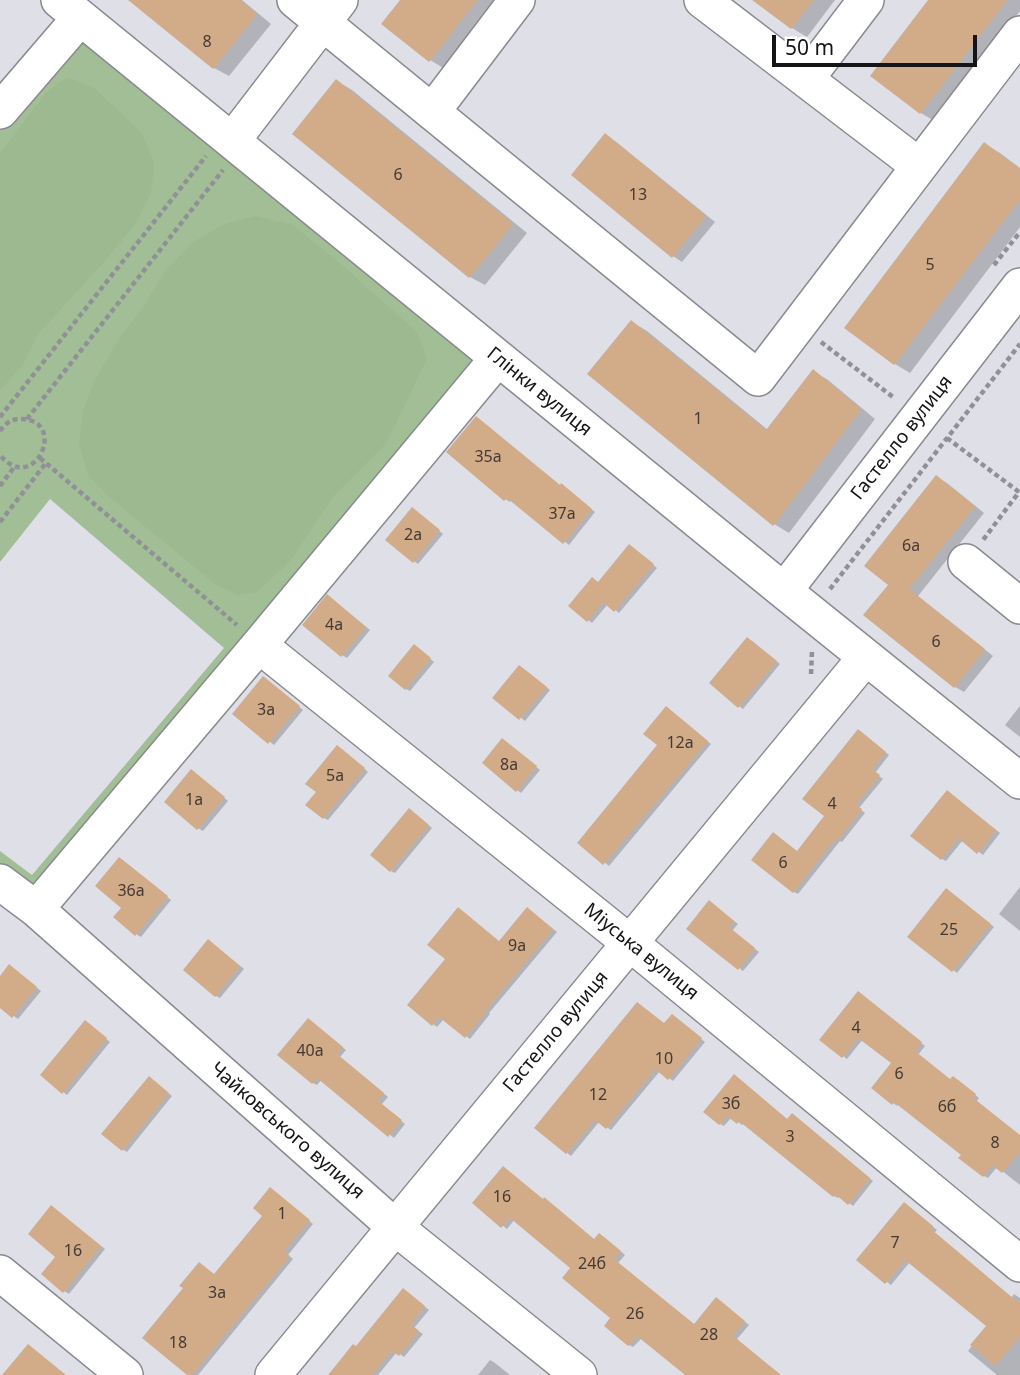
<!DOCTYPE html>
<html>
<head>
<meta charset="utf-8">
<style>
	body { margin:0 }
	#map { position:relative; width:1020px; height:1375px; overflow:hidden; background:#dfe0e7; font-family:"Noto Sans",sans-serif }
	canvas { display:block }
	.scale { position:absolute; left:772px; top:35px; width:205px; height:32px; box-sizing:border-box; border:4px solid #151518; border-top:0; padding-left:9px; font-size:21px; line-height:24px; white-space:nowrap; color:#151518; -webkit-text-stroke:5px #fff; paint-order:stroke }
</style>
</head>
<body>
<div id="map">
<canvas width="1020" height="1375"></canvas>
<div class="scale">50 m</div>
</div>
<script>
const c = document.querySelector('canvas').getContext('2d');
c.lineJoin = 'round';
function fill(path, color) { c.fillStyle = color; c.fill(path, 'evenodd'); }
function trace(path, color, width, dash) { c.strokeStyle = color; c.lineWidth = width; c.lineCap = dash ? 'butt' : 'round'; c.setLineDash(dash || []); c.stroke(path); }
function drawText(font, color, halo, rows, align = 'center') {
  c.font = font + ' "Noto Sans",sans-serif'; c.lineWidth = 7; c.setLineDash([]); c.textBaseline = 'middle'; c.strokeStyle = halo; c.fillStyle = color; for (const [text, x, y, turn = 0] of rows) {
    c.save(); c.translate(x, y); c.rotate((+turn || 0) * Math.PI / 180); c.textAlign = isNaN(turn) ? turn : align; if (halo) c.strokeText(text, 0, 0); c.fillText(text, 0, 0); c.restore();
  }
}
fill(new Path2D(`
	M81,28L487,359L36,899L0,872V851L32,875L224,648L50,499L0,562V124Z`), '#a2be96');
fill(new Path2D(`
	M67,77L94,88L142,133L154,164L151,193L136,223L104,262L39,333L22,366L0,390V153L46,93Z
	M255,216L293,225L343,266L417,332L427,359L386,444L332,498L291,560L257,592L237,595L215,584L108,496L88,475L79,444L83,411L94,381L119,339L144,306L165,271L192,243L224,224Z`), '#9cb990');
fill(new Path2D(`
	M131,0H242L271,24L229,76L214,68Z
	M402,0H498L445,69L430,60Z
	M755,0H835L807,37L792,28Z
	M930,0H1020V11L936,122L921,113L873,76Z
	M337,81L352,90L527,233L485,285L470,277Z
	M605,136L615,141L715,222L682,262L673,256Z
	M985,144L1000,153L1020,168V227L910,373L895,364L846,327Z
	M632,322L647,331L768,430L813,371L828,380L875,419L789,533L774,524Z
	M448,452L566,488L595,512L569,545L512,499L510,502L505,499Z
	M937,478L947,483L984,513L918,596L993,656L964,692L955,687L890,584Z
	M417,512L443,534L418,564L414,561Z
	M634,549L657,568L619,613L608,604L592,623L588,620L598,584Z
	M332,599L370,630L347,658L342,655Z
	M752,641L780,664L743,709L739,706Z
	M419,649L434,662L410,691L406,689Z
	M524,669L550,690L525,721L495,697Z
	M268,681L303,710L274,745L234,714Z
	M1020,706V737L1005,725Z
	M671,711L711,744L609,866L580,843L660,745Z
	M863,734L889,755L875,773L883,779L859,808L865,813L842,842L840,841L798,894L794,892L798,853L826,816Z
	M507,743L540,770L521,793L517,790Z
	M342,749L368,772L328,820L324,818L318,792Z
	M196,774L228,801L203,831L198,828Z
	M951,795L1000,833L983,855L963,840L946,861L942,859Z
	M414,813L432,828L395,873L391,871Z
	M124,861L171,900L141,937L136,934Z
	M1020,887V931L999,914Z
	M951,893L994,927L957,973L910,936Z
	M714,905L738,924L732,931L759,952L743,971L689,928Z
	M532,912L557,932L489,1013L490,1014L470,1039L444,1019L437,1027L433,1024L500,943Z
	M213,944L244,969L220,998L216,996Z
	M14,969L41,991L18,1019L0,1006V978Z
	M863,996L925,1046L918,1055L951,1081L958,1080L979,1098L977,1101L1020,1136V1185L997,1167L988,1178L984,1176L963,1155L899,1103L897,1106L893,1103V1063L863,1039L847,1059L843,1056Z
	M676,1018L705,1042L673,1081L660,1071L611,1130L599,1122L571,1156L567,1153L665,1025Z
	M313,1023L346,1050L340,1057L388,1097L382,1104L405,1124L394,1138L322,1079L317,1085L313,1083Z
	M90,1025L110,1042L67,1095L63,1092Z
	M739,1079L788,1120L797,1118L873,1181L853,1206L840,1196L838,1198L834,1196L744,1123L742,1125L732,1117L724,1126L720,1124Z
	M154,1081L172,1096L127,1152L122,1149Z
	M275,1192L313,1224L288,1255L293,1259L198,1375H190L185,1288L215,1276L265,1215Z
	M544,1200L595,1240L604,1237L625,1255L618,1263L695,1325L721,1302L749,1325L737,1339L780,1375H688L642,1338L633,1347L629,1345L613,1318L573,1267L515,1219L507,1229L474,1203Z
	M909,1207L937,1230L934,1233L1011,1298L1014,1294L1020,1298V1375H997L968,1351L988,1326L910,1262L891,1285L858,1260Z
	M56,1210L105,1249L69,1294L64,1291Z
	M408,1293L429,1310L414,1328L423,1334L404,1357L397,1352L378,1375H330L357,1348Z
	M490,1360L495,1363L510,1375H478Z`), '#0003');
fill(new Path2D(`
	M128,0H240L257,14L213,69Z
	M400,0H477L429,62L381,24Z
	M752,0H813L791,29Z
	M928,0H1007L920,114L870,76Z
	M336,79L513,224L469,278L292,134Z
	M605,133L706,216L672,258L571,175Z
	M984,142L1020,169V199L894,365L844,328Z
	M631,320L766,430L813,369L861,409L773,526L587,374Z
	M476,416L560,485L561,483L592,509L563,544L507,498L504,501L446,452Z
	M936,475L975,506L909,589L985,649L954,688L863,615L888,585L864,566Z
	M412,507L440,530L413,563L385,540Z
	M629,544L654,564L614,612L603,602L587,622L568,606L592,577L598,582Z
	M327,594L366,627L341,657L302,625Z
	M747,637L777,661L738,708L709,683Z
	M414,644L431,658L405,690L388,676Z
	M519,665L547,687L519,720L492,698Z
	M263,676L300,706L268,744L232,714Z
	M666,706L708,741L603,865L577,843L657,745L643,734Z
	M858,729L886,752L872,769L880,775L856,805L862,809L837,841L835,839L793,893L751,860L773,832L797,851L824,816L802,799Z
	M502,738L537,766L516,792L482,763Z
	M337,745L365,768L323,819L305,805L316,792L305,784Z
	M191,769L225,797L197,830L164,802Z
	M947,790L996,830L977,854L958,838L941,860L910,836Z
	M409,808L429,825L390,872L370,855Z
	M119,857L168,896L135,936L113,917L121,908L95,886Z
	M946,888L991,924L952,972L907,937Z
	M709,900L734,921L729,927L755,948L738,970L686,929Z
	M458,907L499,941L527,907L553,929L486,1010L487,1011L465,1038L439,1017L432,1026L407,1005L445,959L427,945Z
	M208,939L240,966L215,997L183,970Z
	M9,964L37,987L12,1018L0,1008V976Z
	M858,991L922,1042L915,1051L950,1079L953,1076L976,1094L973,1098L1020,1135V1151L1002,1173L992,1165L983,1177L958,1158L961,1155L894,1102L892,1105L871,1088L891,1063L858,1038L842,1058L819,1040Z
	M637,1002L664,1023L672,1014L702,1038L668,1080L655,1069L606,1129L595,1120L566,1154L534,1128Z
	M308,1018L343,1047L337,1054L384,1093L378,1101L402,1120L388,1137L317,1078L312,1084L277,1055Z
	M85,1020L107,1038L62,1094L40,1075Z
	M734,1074L787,1119L792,1113L870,1178L848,1205L835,1194L833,1197L739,1121L737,1124L727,1116L719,1125L703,1112Z
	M149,1076L169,1093L122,1151L101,1134Z
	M503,1166L543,1199L544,1197L594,1239L599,1233L621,1251L614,1259L694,1324L716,1297L745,1321L733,1336L781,1375H685L637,1336L628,1346L604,1326L610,1318L562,1278L570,1268L510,1218L501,1228L472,1203Z
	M270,1187L310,1220L284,1251L290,1256L192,1375H187L142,1338L183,1288L179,1286L199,1262L214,1274L262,1216L253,1208Z
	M904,1202L933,1226L931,1229L1020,1304V1336L995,1366L970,1345L986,1326L905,1260L885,1284L856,1260Z
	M51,1205L101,1246L63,1293L41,1274L55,1257L28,1234Z
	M403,1288L425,1306L411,1324L419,1331L399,1356L392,1351L372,1375H328L353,1344L356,1346Z
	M28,1344L66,1375H2Z`), '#d2ab88');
const minor = new Path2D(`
	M59,0L784,591L1020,781
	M295,0L758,378L1020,34
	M702,0L919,166
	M806,79L866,0
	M0,111L80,18
	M432,112L517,0
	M232,141L340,0
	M966,562L1020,606
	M784,591L1020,286
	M259,645L630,943L1020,1264
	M0,882L36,909L395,1227L579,1375
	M36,909L259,645L498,358
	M0,1273L125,1375
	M273,1375L866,657`);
trace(minor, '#898a90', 38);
trace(new Path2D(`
	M994,265L1020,232
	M821,342L893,397
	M0,417L206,156
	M27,419L223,170
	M0,431C5,423 13,418 23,419C68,422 34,496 0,455
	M947,438L1019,492L983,540
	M40,458L237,625
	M0,486L15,466
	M0,522L46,463
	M830,589L1020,344
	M811,674L812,651`), '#909096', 4.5, [5, 3.5]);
trace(minor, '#fff', 35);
drawText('16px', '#443a34', null, [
	["8",207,42],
	["6",398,175],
	["13",638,195],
	["5",930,265],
	["1",698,419],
	["35а",488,457],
	["37а",562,514],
	["2а",413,535],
	["6а",911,546],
	["4а",334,625],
	["6",936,642],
	["3а",266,710],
	["12а",680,743],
	["8а",509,765],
	["5а",335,776],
	["1а",194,800],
	["4",832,804],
	["6",783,863],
	["36а",131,891],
	["25",949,930],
	["9а",517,946],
	["4",856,1028],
	["40а",310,1051],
	["10",664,1059],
	["6",899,1074],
	["12",598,1095],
	["3б",731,1104],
	["6б",947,1107],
	["3",790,1137],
	["8",995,1143],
	["16",502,1197],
	["1",282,1214],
	["7",895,1243],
	["16",73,1251],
	["24б",592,1264],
	["3а",217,1293],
	["26",635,1314],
	["28",709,1335],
	["18",178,1343]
]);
drawText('19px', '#151518', '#fff', [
	["Глінки вулиця",539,392,39],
	["Гастелло вулиця",902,438,-52],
	["Міуська вулиця",641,952,39],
	["Гастелло вулиця",556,1032,-50],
	["Чайковського вулиця",287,1131,41]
]);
</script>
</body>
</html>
